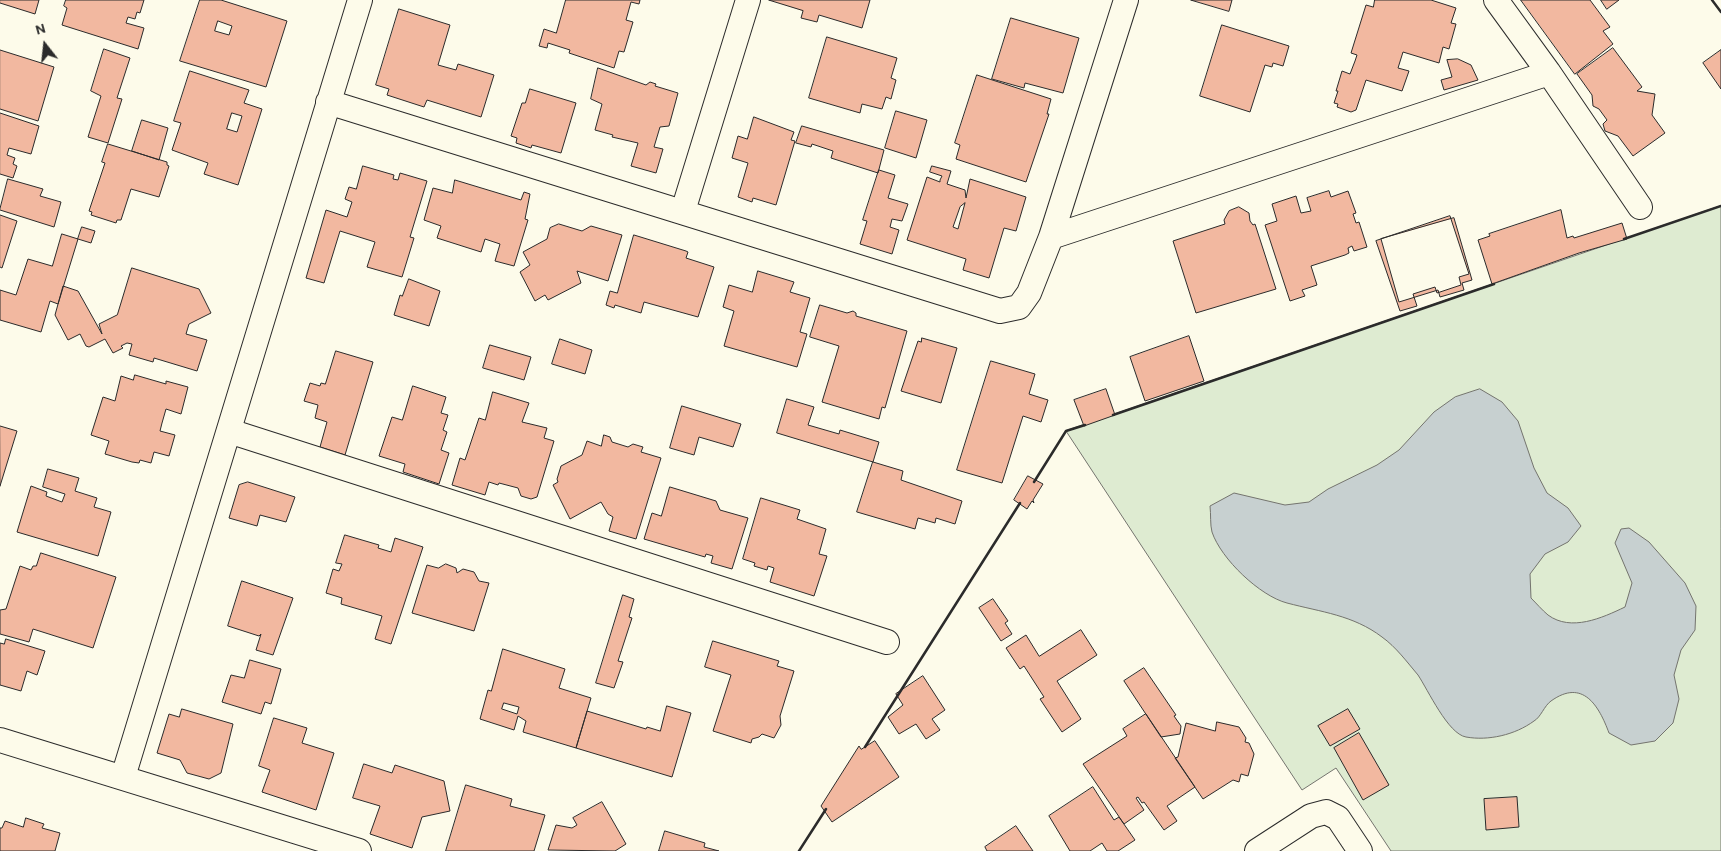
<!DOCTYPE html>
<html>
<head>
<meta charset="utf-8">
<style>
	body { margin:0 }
	#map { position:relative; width:1721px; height:851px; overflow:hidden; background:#fdfbea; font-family:Overpass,sans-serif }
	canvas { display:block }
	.north { position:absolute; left:20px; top:20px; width:50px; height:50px; -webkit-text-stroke:4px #fdfbea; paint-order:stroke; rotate:344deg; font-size:14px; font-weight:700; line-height:20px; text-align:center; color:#2b2b2b }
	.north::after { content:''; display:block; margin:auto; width:18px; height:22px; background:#2b2b2b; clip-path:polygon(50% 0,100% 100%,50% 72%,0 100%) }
</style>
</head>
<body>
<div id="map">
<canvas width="1721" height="851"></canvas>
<div class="north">N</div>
</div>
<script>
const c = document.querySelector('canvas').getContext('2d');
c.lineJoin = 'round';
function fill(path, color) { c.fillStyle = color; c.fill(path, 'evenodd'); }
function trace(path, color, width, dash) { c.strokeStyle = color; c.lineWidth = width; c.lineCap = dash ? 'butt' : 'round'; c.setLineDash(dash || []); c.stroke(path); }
const green = new Path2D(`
	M1721,206V851H1391L1336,768L1302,790L1066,431Z`);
fill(green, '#deebd1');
trace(green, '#74746e', 1);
const water = new Path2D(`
	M1480,389L1502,402L1518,421L1534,468L1547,493L1568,508L1581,526L1568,542L1545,554L1530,574L1531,598C1536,603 1542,610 1548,615C1571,632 1602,618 1625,607L1632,583L1615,543L1621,529L1629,528L1649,542L1685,583L1696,606L1695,630L1681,650L1674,675L1679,699L1673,723L1655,741L1631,745L1609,733C1599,706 1583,678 1551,701C1544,706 1541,717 1534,721C1515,735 1488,741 1466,737C1448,734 1428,690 1418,675C1407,662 1396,647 1382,637C1353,615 1321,612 1287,603C1260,596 1221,559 1212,532C1210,525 1211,514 1210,506L1234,493L1285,505L1309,502L1328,489L1377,465L1399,450L1434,412L1455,397Z`);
fill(water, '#c7d0d0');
trace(water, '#74746e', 1);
const building = new Path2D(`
	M0,0H39L35,14L0,3Z
	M66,0H144L140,13L137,12L135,19L128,17L126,23L144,28L138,49L62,25L67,8L64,6Z
	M200,0H221L287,21L266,87L180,61ZM218,21L232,26L229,35L215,31Z
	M566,0H640L639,4L631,2L626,20L633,22L624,52L619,51L614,68L569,53L570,50L548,43L547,48L539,46L544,29L556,33Z
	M769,0H870L862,28L819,15L817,22L801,18L803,11Z
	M1191,0H1232L1229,11Z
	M1375,0H1431L1456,8L1451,23L1456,24L1449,49L1443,47L1439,63L1403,52L1398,68L1409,71L1402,91L1366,80L1356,110L1351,112L1337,107L1338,104L1334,103L1338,91H1336L1342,71L1350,74L1355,61L1357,55L1351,53L1366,5L1373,7Z
	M1521,0H1590L1610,27L1603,31L1613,44L1575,74Z
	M1601,0H1619L1607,9Z
	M399,9L450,25L438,65L456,70L458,64L494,75L481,117L427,100L424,107L387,95L389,89L376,85Z
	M1011,18L1079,38L1063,93L1025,83L1024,88L992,79Z
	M1222,25L1289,46L1283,66L1273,63L1272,67L1265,65L1250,112L1200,96Z
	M827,37L897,58L891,78L896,80L891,99L886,97L882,109L862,104L860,113L809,98Z
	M1613,48L1642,87L1637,91L1655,94L1652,115L1665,133L1633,156L1618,136L1605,131L1603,124L1607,120L1599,109L1593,106L1592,95L1577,74Z
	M104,49L130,58L117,98L122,99L108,143L88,137L101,96L91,91Z
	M0,50L54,67L38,121L0,109Z
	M1721,50V89L1703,63Z
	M1458,59L1471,65L1478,80L1444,90L1441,80L1452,77L1447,60Z
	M598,68L646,85L650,82L656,84L655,86L678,93L669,126L660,127L654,147L663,149L656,173L631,166L638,143L612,137L613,135L595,130L602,104L591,99Z
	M190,71L249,90L244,103L262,109L238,185L204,174L208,163L172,150L181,123L174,121ZM232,113L242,116L237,132L227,129Z
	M977,75L1051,99L1047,114H1049L1048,117L1026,182L956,159L960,145L955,143Z
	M530,89L576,103L561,153L532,145L531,148L516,143L517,138L511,136L522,103H525Z
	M896,111L927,120L916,158L885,148Z
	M0,113L39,126L31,154L9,148L7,155L15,158L13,164L17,166L13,178L0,174Z
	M754,117L794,132L791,140L795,141L776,205L753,198L752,202L738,197L748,163L732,158L738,136L747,139Z
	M142,120L168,128L159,160L132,151Z
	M802,126L884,150L878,173L831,158L833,151L812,144L811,147L796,143Z
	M108,144L167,162V165L169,166L159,197L131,189L121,220H117L116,223L91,215L92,212L89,211L105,163L102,162Z
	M363,166L394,175L393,179L398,180L400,173L427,181L410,237L414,238L402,277L367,267L375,242L340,231L324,283L306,278L326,210L347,217L352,202L345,199L349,187L356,189Z
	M932,166L951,171L947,184L965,190L966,198L970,179L1026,197L1016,231L1004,228L989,278L963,270L966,259L907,240L927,177L940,182V180L942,176L930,172ZM965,203L958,229L953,227L960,207Z
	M879,170L895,175L888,198L908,204L902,221L892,219L890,227L899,230L892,254L860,244L867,221L863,220Z
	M8,179L43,189L40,196L61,202L54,227L0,210Z
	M455,180L521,200L524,192L530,194L525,219L528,220L514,266L495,261L500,244L485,239L481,252L437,238L441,226L424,220L433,188L452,193Z
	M1329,191L1331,197L1348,191L1356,213L1353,214L1356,223L1359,222L1367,247L1354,251L1352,246L1348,248L1349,253L1345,255L1311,266L1317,285L1302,290L1305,296L1290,301L1265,225L1277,221L1272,204L1296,196L1301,213L1311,211L1307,198Z
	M1239,207L1249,213L1250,221L1253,225L1255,224L1276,289L1196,313L1173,241L1225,224L1224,220L1229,211Z
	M1561,210L1567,238L1573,236L1574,238L1622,223L1627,239L1579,253L1492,284L1478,240L1490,236L1489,234Z
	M0,215L17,221L2,268L0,267Z
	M1450,216L1469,274L1459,277L1461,285L1437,293L1435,287L1413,294L1417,306L1400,311L1376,241Z
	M1454,218L1472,280L1462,283L1464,290L1440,297L1438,290L1399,302L1381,239Z
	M559,224L582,231L591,226L622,235L608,281L577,271L581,283L548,300L545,295L535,301L520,272L530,265L523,252L547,239L550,228Z
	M82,227L95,231L91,243L78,239Z
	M62,234L78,239L58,304L50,301L41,332L0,320V290L16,295L28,259L52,266Z
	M634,235L686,251L688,252L686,258L714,267L698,317L644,302L641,313L615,305L614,308L606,305L610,291L617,293Z
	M132,268L199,289L211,313L189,324L186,334L207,340L197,371L154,358L153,362L129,355L132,344L127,343L121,346L123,348L113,353L105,339L89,347L86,346L80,334L68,340L55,315L63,286L78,291L102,334L99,324L117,315Z
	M758,271L794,282L790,292L810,298L800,332L807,334L797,367L724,346L734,311L723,307L729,285L752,292Z
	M409,279L440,291L429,326L394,315L400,295L402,296Z
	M820,305L847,313L853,311L856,313V316L907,331L885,408L882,407L879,419L822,402L839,346L810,337Z
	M1189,336L1204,381L1145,401L1130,357Z
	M922,338L957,348L941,403L901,391L918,341L921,342Z
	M560,339L592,350L585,374L552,364Z
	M490,345L531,357L524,380L483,368Z
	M336,351L373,362L345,455L320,447L327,422L315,418L318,405L304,401L310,383L320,386L321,383L325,384Z
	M991,361L1035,374L1029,394L1048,400L1041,422L1023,416L1002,483L957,470Z
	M135,375L166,384V381L188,387L181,414L166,409L162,423L160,431L175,435L169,456L154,452L151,463L140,460L139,463L132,462L105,454L109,441L91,435L103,397L115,401L121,376L133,380Z
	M413,386L446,397L441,413L448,415L443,430L447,432L441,450L449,453L439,484L403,472L405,464L379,456L392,417L402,420Z
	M1106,389L1115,415L1084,426L1074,400Z
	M493,392L529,403L522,422L547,428L544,438L554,441L537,497L531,499L521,496L518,488L499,483L498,485L489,482L485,495L452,485L460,458L465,460L479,418L485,420Z
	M787,399L814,407L808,425L839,434L840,430L879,442L873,462L777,433Z
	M682,406L741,424L733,447L699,437L694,455L670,448Z
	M0,426L17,431L0,486Z
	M604,435L610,437L612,442L628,447L633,444L643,447L641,452L661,458L636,539L609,531L613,517L608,514L601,502L570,519L553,485L558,482L557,479L561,466L582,455L587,441L601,446Z
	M873,462L903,471L901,480L962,501L955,524L936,518L935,523L918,518L915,529L857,512Z
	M48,469L79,478L75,491L97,498L94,507L111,512L98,556L17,532L31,486L47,492L46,496L62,502L65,494L43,487Z
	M1028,476L1043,484L1033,500L1034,503L1032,501L1027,509L1014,500Z
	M248,482L295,497L286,522L260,515L257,526L229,518L239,485Z
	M670,487L716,501L720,510L748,518L732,569L711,563L713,556L706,554L705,557L644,539L652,513L661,516Z
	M761,498L800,510L797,519L826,529L819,554L827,556L814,596L770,582L774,568L768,566L767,570L754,566L755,563L743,559Z
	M345,535L379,545L378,548L391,552L395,538L423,547L391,644L375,639L382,616L341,604L342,598L326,593L333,569L339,571L342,564L336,563Z
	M41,553L116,577L93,648L33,629L29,642L0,634V610L6,609L20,566L31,570L33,566H36Z
	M446,564L456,568L457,573L463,569L474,572L479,581L489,583L474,631L412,613L427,565L438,568Z
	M242,581L293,598L273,655L256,650L261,634L259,636L228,626Z
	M623,595L634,599L629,617L632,618L618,661L623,662L614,688L596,683Z
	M993,599L1008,621L1005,623L1012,634L1001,641L979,608Z
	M1081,630L1097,655L1057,681L1081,719L1062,732L1040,699L1044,697L1024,666L1020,669L1006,648L1026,635L1039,656Z
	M6,639L45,651L37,675L27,671L21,691L0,685V643L4,644Z
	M713,641L779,661L777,666L794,671L780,716L781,725L774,738L762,734L759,737L752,739L751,743L713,731L731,675L705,667Z
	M503,649L565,669L559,688L591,698L576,748L523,732L526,721L518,716L514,730L480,719L488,690L491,691ZM504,703L519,707L517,714L502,709Z
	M250,660L281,669L271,704L265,702L261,714L222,702L231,675L244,678Z
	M1144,668L1176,715L1174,716L1181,726L1180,734L1161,737L1124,681Z
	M923,676L945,710L932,719L940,730L926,739L916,724L899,734L888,717L903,705L896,694Z
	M667,706L691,713L672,777L576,748L587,711L646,729L647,727L660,731Z
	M182,709L233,724L221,773L209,779L187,773L180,760L157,753L169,714L179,717Z
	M1348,709L1360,729L1330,746L1318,726Z
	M1146,714L1195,787L1167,806L1177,821L1164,830L1144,802L1142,803L1138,797L1136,798L1144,810L1124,824L1083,764L1127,736L1123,729Z
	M274,718L307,728L302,743L334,753L316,810L262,792L270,770L259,766Z
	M1217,722L1239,727L1246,738L1245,742L1249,743L1254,754L1248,776L1241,774L1239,782L1233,780L1203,799L1175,758L1178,757L1186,723L1215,731Z
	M1359,733L1389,785L1363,800L1334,748Z
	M875,741L899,777L832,822L821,806L859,746L861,749Z
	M364,764L392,773L395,765L444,781L450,811L422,817L412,848L370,834L380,806L353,798Z
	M466,785L512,799L510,806L545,815L534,851H446Z
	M1093,787L1114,820L1119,817L1135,840L1118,851H1107L1102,843L1090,851H1070L1049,816Z
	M1517,797L1519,827L1486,830L1484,799Z
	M602,802L626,844L615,851L548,850L556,825L572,828L577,825L573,818Z
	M26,818L44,824L42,828L60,833L55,851H0V828H2L5,821L23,827Z
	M1016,826L1033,851H987L985,847Z
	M665,831L705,843L704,847L719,851H659Z`);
fill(building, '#f2b8a0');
trace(building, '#2b2b2b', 1);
const minor = new Path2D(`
	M1496,0L1549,73L1640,207
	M328,102L1000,311L1019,307L1029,293L1051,237L1126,0
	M683,211L748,0
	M1051,237L1549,73
	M229,431L887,642
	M0,740L359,851
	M123,777L360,0
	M1257,851L1311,816L1326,812L1338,818L1360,851`);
trace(minor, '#2b2b2b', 26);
trace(minor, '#fdfbea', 24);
trace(new Path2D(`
	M1712,0L1721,12
	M1624,239L1721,206
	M1113,415L1494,284
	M1034,482L1066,431L1085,425
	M865,747L1020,503
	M799,851L826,809`), '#2b2b2b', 2.5);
</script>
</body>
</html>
